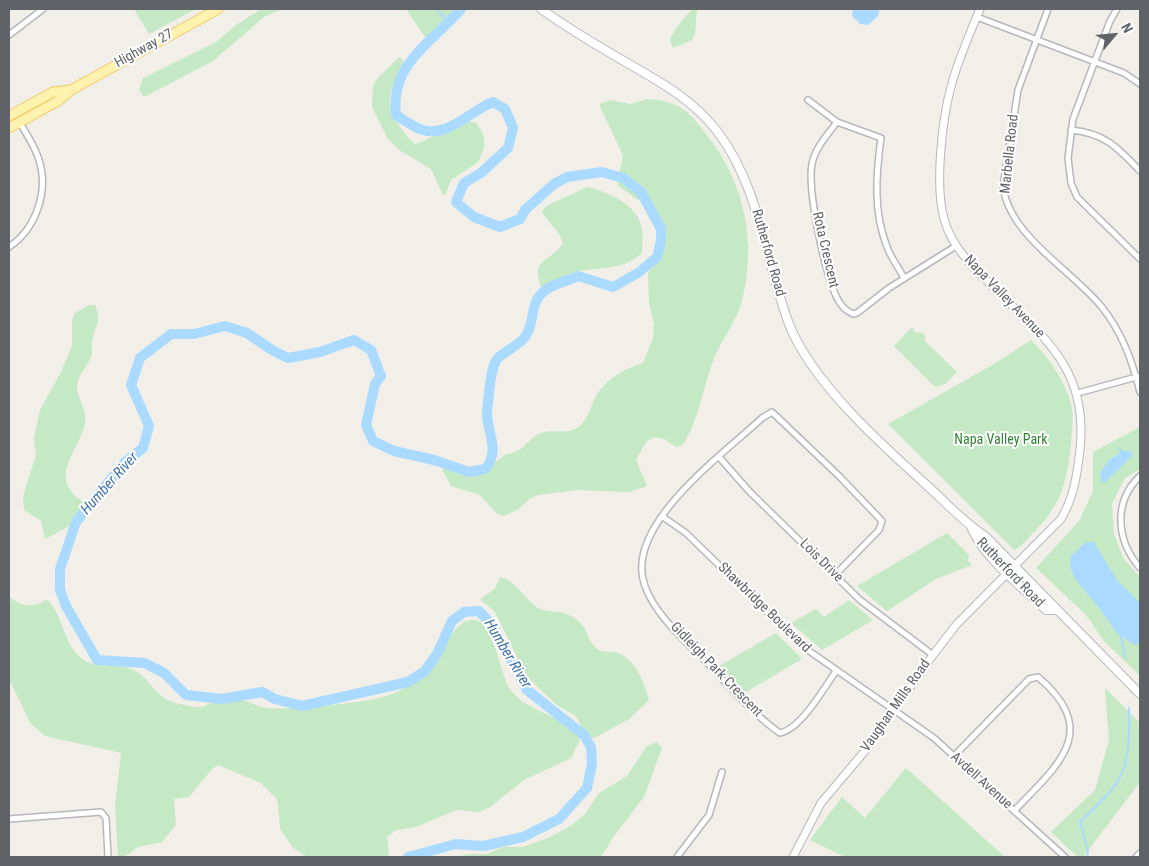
<!DOCTYPE html>
<html>
<head>
<meta charset="utf-8">
<style>
	body { margin:0 }
	#map { position:relative; width:1149px; height:866px; overflow:hidden; background:#f1efe8; font-family:"Roboto Condensed",sans-serif }
	canvas { display:block }
	.frame { position:absolute; inset:0; border:10px solid #5f6368; pointer-events:none }
	.north { position:absolute; left:1089px; top:10px; width:50px; height:50px; -webkit-text-stroke:4px #fff; paint-order:stroke; rotate:62deg; font-size:14px; font-weight:700; line-height:20px; text-align:center; color:#5f6368 }
	.north::after { content:''; display:block; margin:auto; width:18px; height:22px; background:#5f6368; clip-path:polygon(50% 0,100% 100%,50% 72%,0 100%) }
</style>
</head>
<body>
<div id="map">
<canvas width="1149" height="866"></canvas>
<div class="frame"></div>
<div class="north">N</div>
</div>
<script>
const c = document.querySelector('canvas').getContext('2d');
c.lineJoin = 'round';
function fill(path, color) { c.fillStyle = color; c.fill(path, 'evenodd'); }
function trace(path, color, width, dash) { c.strokeStyle = color; c.lineWidth = width; c.lineCap = dash ? 'butt' : 'round'; c.setLineDash(dash || []); c.stroke(path); }
function drawText(font, color, halo, rows, align = 'center') {
  c.font = font + ' "Roboto Condensed",sans-serif'; c.lineWidth = 4; c.setLineDash([]); c.textBaseline = 'middle'; c.strokeStyle = halo; c.fillStyle = color; for (const [text, x, y, turn = 0] of rows) {
    c.save(); c.translate(x, y); c.rotate((+turn || 0) * Math.PI / 180); c.textAlign = isNaN(turn) ? turn : align; if (halo) c.strokeText(text, 0, 0); c.fillText(text, 0, 0); c.restore();
  }
}
fill(new Path2D(`
	M134,9H196L149,34Z
	M261,9H282L264,17L213,61L144,97L139,90L143,78L216,42L236,25Z
	M406,9H456L427,40Z
	M692,9H697L695,34L692,40L673,48L670,40C675,27 684,19 692,9Z
	M399,57L407,64C400,74 392,83 390,96C388,110 404,136 415,144C437,138 453,116 477,123L484,137V148L478,162L451,180L445,195H443L431,169L399,150L388,139L372,107L373,86L378,78Z
	M647,99C682,101 690,113 710,139C746,187 756,244 742,301C737,320 723,338 715,356C703,386 700,417 683,445L676,447L664,439L654,437L646,442L636,460L647,486L629,492L577,490L538,495L529,499L519,509L504,516L497,514L480,495L451,486L442,469C467,469 487,472 506,454C522,454 527,439 541,433C554,428 566,436 578,427C588,420 590,408 595,398C605,379 624,369 643,363L653,338L654,323L649,303L648,273L653,266L662,238V224L653,207L635,198L617,185L623,156L599,104L611,100L630,104Z
	M587,187C607,191 639,205 642,229C643,237 642,245 642,253C621,273 594,265 569,274C559,277 550,285 542,289C529,258 550,263 563,243L559,234L542,213L546,206Z
	M89,305H95C102,323 95,324 92,342C91,347 93,352 91,357C87,367 76,377 77,388C78,399 87,410 85,422C81,449 46,477 82,501L89,500L71,525L45,539L41,521L24,510L23,496L36,455L34,438L40,410L60,374L72,346V320L75,313Z
	M912,327L915,332L922,333L926,337L924,340L957,372L945,384L935,387L894,346Z
	M1031,340C1049,358 1064,379 1071,404C1074,417 1072,430 1071,443C1067,483 1061,506 1031,535C1026,541 1021,547 1014,550L888,424L999,361Z
	M1140,427V469L1125,478L1112,504L1114,534L1123,558L1140,577V676L1104,641L1085,614L1036,568L1079,521L1093,491V452Z
	M947,533L969,555L968,561L972,565L936,579L887,611L857,586Z
	M500,577C518,582 523,598 538,608C546,613 557,610 567,614C591,626 583,634 596,648C602,654 611,650 618,653C636,660 644,683 649,700L629,719L594,738L586,736L576,716L558,706L527,677L495,612L480,599L495,589Z
	M9,596C20,607 35,609 47,599C63,615 63,643 81,658C96,670 114,662 131,669C150,676 153,696 175,703C182,704 194,708 201,707C211,704 219,698 230,698C242,697 251,704 262,707C278,712 357,703 375,699C391,696 414,685 426,674C442,661 452,613 478,621C494,626 501,677 510,689C522,706 543,711 560,721C567,726 574,732 581,737L571,758L524,780L490,807L479,812L457,810L416,827L396,830L387,837L389,854L386,857H307L293,848L280,829L278,803L275,797L261,783L218,765L212,769L189,797L174,799L176,825L162,842L138,847L124,857H118L115,806L121,753L45,736L31,724L9,679Z
	M849,600L873,620L822,650L791,623L816,609L824,617Z
	M776,633L802,659L746,692L719,666Z
	M1105,688L1140,723V782L1083,857H1078L1051,832L1095,790L1109,740Z
	M657,742L662,748L644,797L614,836L601,857H458L468,854H487L502,847H523L548,838L572,825L585,814L599,793L627,776L647,746Z
	M906,768L1005,857H845L810,840L842,797L865,818Z`), '#c5e8c5');
fill(new Path2D(`
	M880,9L878,16L868,25L860,24L852,16L853,9Z
	M1118,447L1123,451H1131L1132,456L1104,483L1102,482L1100,474L1108,461L1120,453Z
	M1093,541L1117,580L1140,603V643L1135,645L1116,632L1097,605L1075,579L1070,566L1071,556L1085,543Z`), '#aadaff');
trace(new Path2D(`
	M437,9L449,23
	M1121,636L1125,658
	M1087,857L1088,851L1080,822C1126,779 1130,770 1129,708`), '#aadaff', 2);
trace(new Path2D(`
	M408,857L456,844L483,846L523,837L559,819L587,788L592,764L591,747L584,735L527,690L492,625L479,611L464,612L452,621L437,654L425,671L408,682L302,706L275,699L262,692L222,699L186,695L164,673L145,663L97,660L66,606L60,590V569L76,522L124,463L143,448L149,426L131,385L140,358L171,334H194L225,326L247,333L272,350L288,358L320,352L354,340L371,350L381,376L375,384L366,425L373,441L394,451L434,460L469,472L485,469C502,450 485,429 487,410C489,398 490,366 498,358C507,350 518,346 525,337C535,323 530,310 538,298C546,285 566,282 578,276L613,287L638,273L657,257L661,241V229L641,192L623,178L602,172L567,177L554,184L525,210L520,219L500,227L474,217L456,202L464,183L481,173L508,148L513,128L505,109L493,102C471,110 446,140 420,129C412,126 404,120 396,115C390,63 431,44 461,9`), '#aadaff', 10);
const minor = new Path2D(`
	M1048,9L1018,90L1003,187C1010,236 1070,269 1101,306C1122,332 1132,360 1140,392
	M1117,9L1110,21L1073,119L1068,158L1071,183L1077,197L1140,259
	M977,17L1124,73L1140,84
	M9,35L43,9
	M808,100L837,122L881,138C876,175 873,211 887,247C891,258 899,268 904,278
	M837,122C828,134 815,148 812,164C807,190 825,274 837,298C841,306 846,311 853,314L857,313L889,288L956,246
	M1071,130C1105,133 1118,148 1140,171
	M9,247C36,229 49,191 39,160C35,146 26,134 19,121
	M1078,393L1140,376
	M719,457L749,491L860,600L933,655
	M1140,476C1113,502 1116,540 1140,568
	M663,517L686,533L802,646L934,738L1065,857
	M835,575L879,530L882,521L839,476L772,412L762,418C724,454 622,526 645,586C654,612 679,635 698,654C722,677 754,716 780,733C801,729 824,688 836,671
	M954,756L1029,679L1038,677C1102,731 1058,765 1014,811
	M9,819L101,812L106,818L108,857
	M677,857L709,815L722,772
	M1136,857L1140,853`);
const tertiary = new Path2D(`
	M793,857L821,803L864,752L933,655L956,625L1061,519C1074,497 1077,475 1080,450C1089,365 1040,335 986,280C969,263 952,245 945,222C934,188 942,118 952,83C959,58 970,33 980,9`);
const secondary = new Path2D(`
	M541,9C565,26 591,42 617,57C654,79 690,96 717,131C760,187 765,260 789,324C812,383 884,447 931,489C949,506 965,523 985,536L1140,694
	M971,527C984,558 1021,586 1046,610H1056`);
const primary = new Path2D(`
	M9,116L53,92L70,90
	M9,128L58,101L71,90L218,9`);
trace(minor, '#b5b8bc', 8);
trace(tertiary, '#b5b8bc', 9);
trace(secondary, '#b6babf', 10);
trace(primary, '#f2c960', 11);
trace(minor, '#fff', 5);
trace(tertiary, '#fff', 7);
trace(secondary, '#fff', 8);
trace(primary, '#fff2af', 9);
drawText('14px', '#5f6368', '#fff', [
	["Highway 27",144,49,-29],
	["Marbella Road",1010,154,-84],
	["Rota Crescent",825,250,77],
	["Rutherford Road",768,253,74],
	["Napa Valley Avenue",1004,297,46],
	["Lois Drive",821,561,45],
	["Rutherford Road",1010,573,46],
	["Shawbridge Boulevard",764,608,44],
	["Gidleigh Park Crescent",716,670,46],
	["Vaughan Mills Road",896,706,-55],
	["Avdell Avenue",981,781,42]
]);
drawText('14px', '#348238', '#fff', [
	["Napa Valley Park",1001,440]
]);
drawText('italic 15px', '#4174aa', '#fff', [
	["Humber River",110,484,-48],
	["Humber River",507,654,59]
]);
</script>
</body>
</html>
